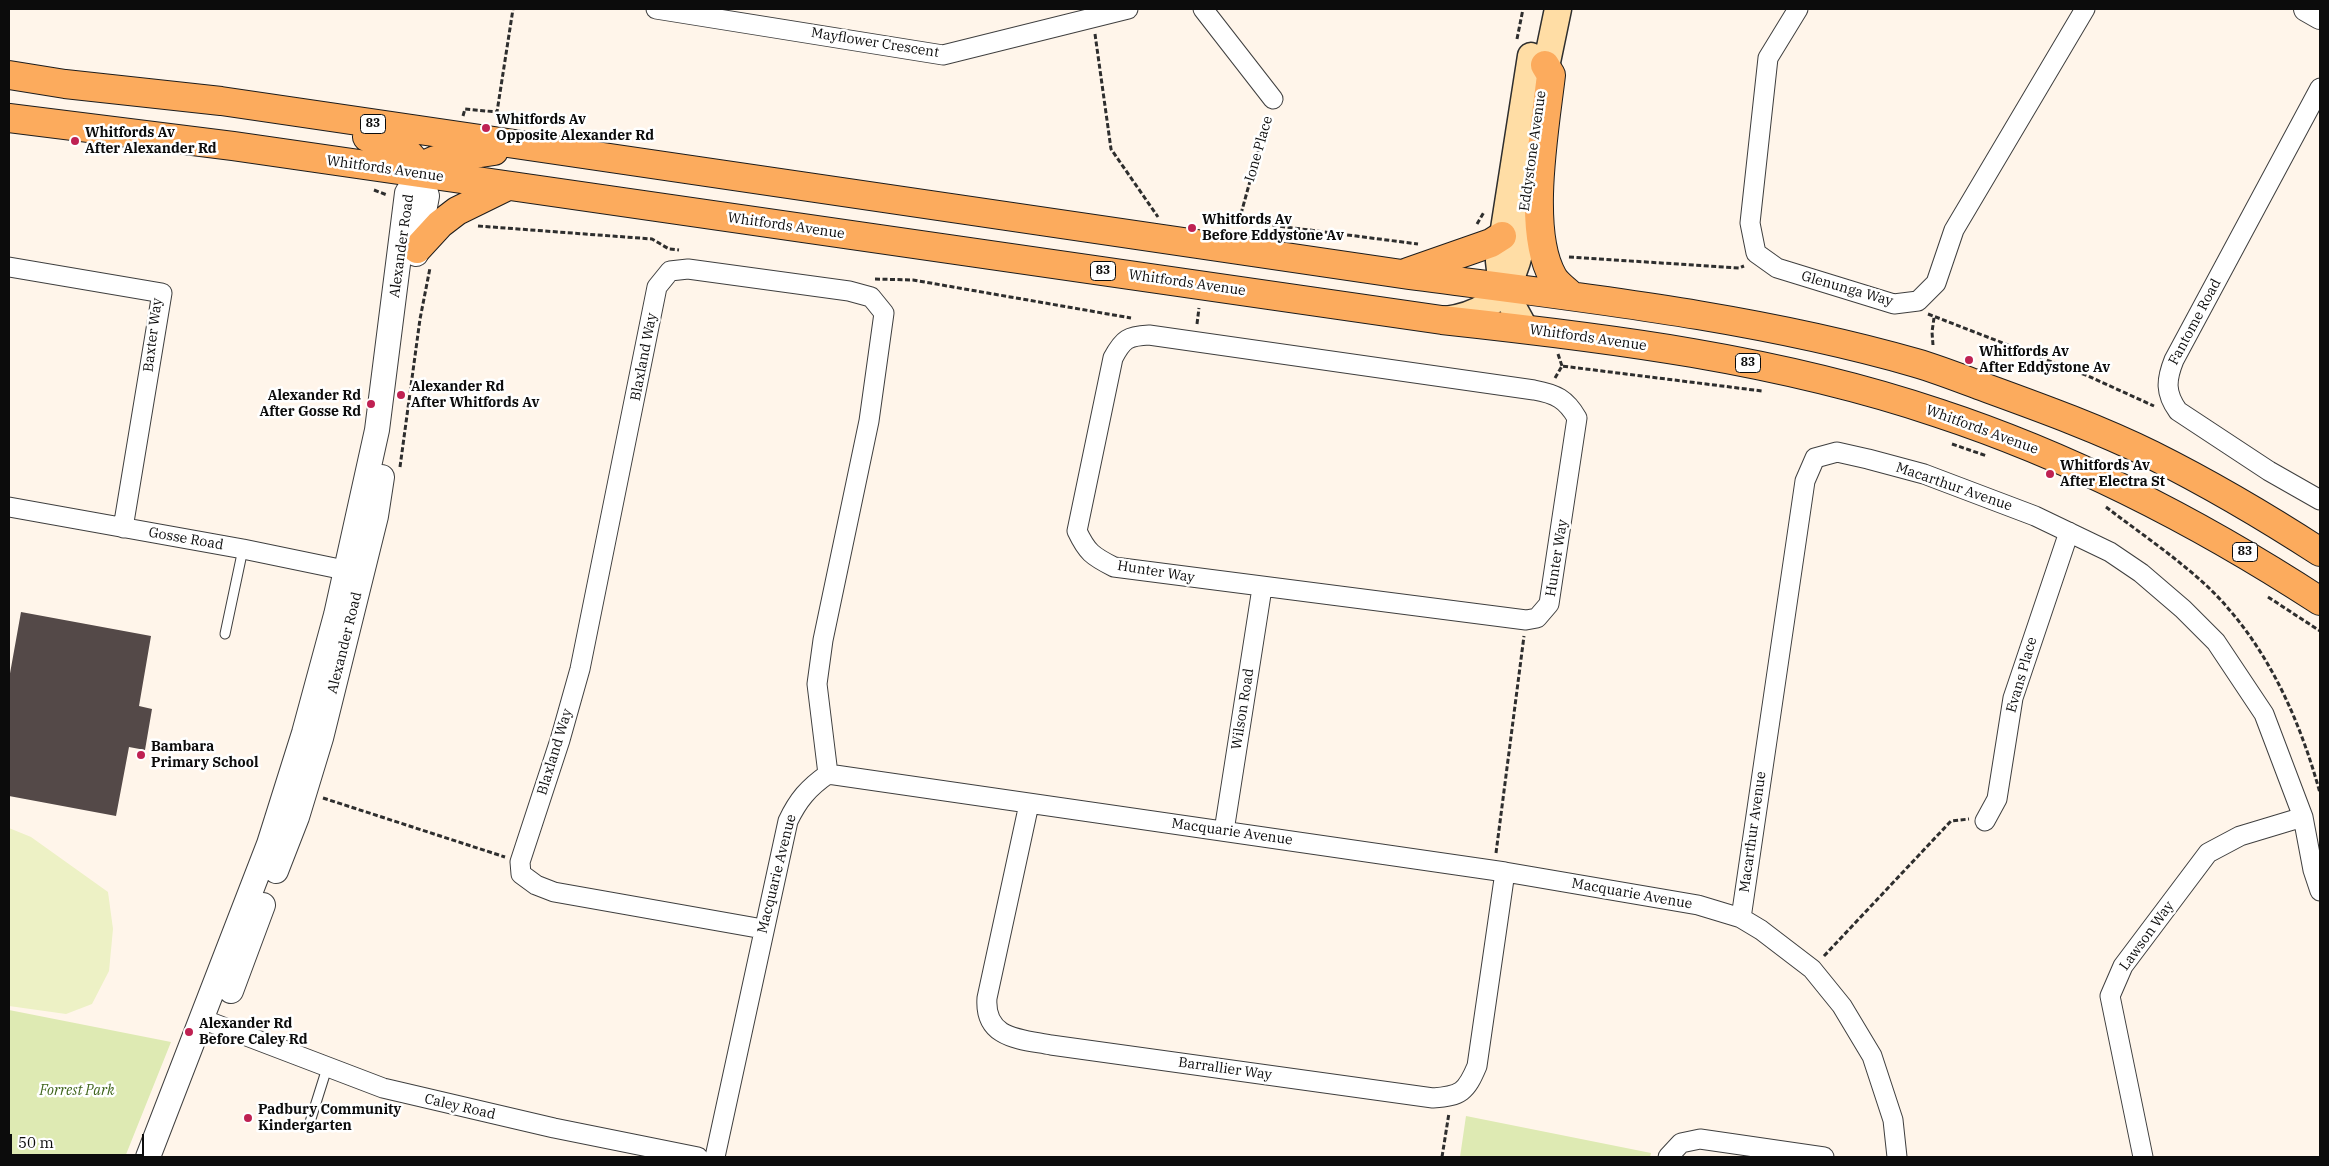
<!DOCTYPE html>
<html>
<head>
<meta charset="utf-8">
<style>
	body { margin:0 }
	#map { position:relative; width:2329px; height:1166px; overflow:hidden; background:#fff5ea; font-family:"IBM Plex Serif",serif }
	canvas { display:block }
	.frame { position:absolute; inset:0; border:10px solid #0c0c0c; pointer-events:none }
	.scale { position:absolute; left:10px; top:1134px; width:134px; height:22px; box-sizing:border-box; border:2px solid #0c0c0c; border-top:0; padding-left:6px; font-size:15px; line-height:18px; white-space:nowrap; color:#0c0c0c; -webkit-text-stroke:4px #fff; paint-order:stroke }
</style>
</head>
<body>
<div id="map">
<canvas width="2329" height="1166"></canvas>
<div class="frame"></div>
<div class="scale">50 m</div>
</div>
<script>
const c = document.querySelector('canvas').getContext('2d');
c.lineJoin = 'round';
function fill(path, color) { c.fillStyle = color; c.fill(path, 'evenodd'); }
function trace(path, color, width, dash) { c.strokeStyle = color; c.lineWidth = width; c.lineCap = dash ? 'butt' : 'round'; c.setLineDash(dash || []); c.stroke(path); }
function drawText(font, color, halo, rows, align = 'center') {
  c.font = font + ' "IBM Plex Serif",serif'; c.lineWidth = 5; c.setLineDash([]); c.textBaseline = 'middle'; c.strokeStyle = halo; c.fillStyle = color; for (const [text, x, y, turn = 0] of rows) {
    c.save(); c.translate(x, y); c.rotate((+turn || 0) * Math.PI / 180); c.textAlign = isNaN(turn) ? turn : align; if (halo) c.strokeText(text, 0, 0); c.fillText(text, 0, 0); c.restore();
  }
}
fill(new Path2D(`
	M9,1010L171,1042L125,1157H9Z
	M1466,1116L1651,1153L1650,1157H1460Z`), '#deeab3');
fill(new Path2D(`
	M9,828L31,837L108,892L113,929L109,971L92,1004L66,1014L9,1006Z`), '#edf1c5');
fill(new Path2D(`
	M21,612L151,636L139,706L152,709L145,750L129,747L116,816L9,796V679Z`), '#544948');
const service = new Path2D(`
	M225,634L243,549
	M310,1122L327,1068`);
const minor = new Path2D(`
	M656,9L943,55L1128,9
	M1203,9L1273,99
	M1798,9L1768,58L1750,223L1756,253L1777,268L1894,304L1918,301L1936,283L1954,230L2085,9
	M2320,88L2174,360C2166,380 2165,393 2178,411L2269,471L2320,500
	M9,267L162,293L123,528
	M1149,335L1534,390C1556,394 1566,399 1577,418L1549,604L1537,618L1526,620L1114,567C1092,556 1087,552 1077,531L1113,358C1123,339 1128,336 1149,335Z
	M9,507L243,549L359,573
	M1029,804L987,998C984,1039 1020,1039 1051,1045L1433,1098C1461,1096 1466,1092 1477,1066L1505,872
	M1985,821L1997,799L2013,698L2069,532
	M1224,831L1262,588
	M1741,918L1805,481L1815,458L1837,452L1868,459L1924,474L2035,516L2110,552L2141,573L2183,609L2216,642L2264,714L2303,817L2313,870L2320,891
	M763,929L554,892L536,885L521,874L520,862L560,740L580,669L657,287L670,271L688,269L849,291L871,297L884,313L869,421L823,640L817,684L828,774
	M202,1019L383,1088L554,1128L698,1157
	M715,1157L788,821C798,800 808,788 828,774L1505,872L1698,905L1741,918L1761,930L1812,969L1842,1006L1872,1056L1893,1120L1897,1157
	M1668,1157L1681,1143L1700,1139L1824,1157
	M2143,1157L2110,996L2123,966L2208,853L2240,836L2303,817`);
const tertiary = new Path2D(`
	M2306,9L2320,17
	M416,254L427,196L420,173
	M276,871L297,817L321,738L376,516L382,477
	M231,991L263,905
	M148,1157L269,844L304,733L336,615L377,430L407,193L420,173`);
const secondary = new Path2D(`
	M1542,86L1558,9
	M1445,320C1528,309 1521,239 1530,172
	M1525,329L1502,287L1499,261L1531,56`);
const primary = new Path2D(`
	M1545,65L1551,75C1545,127 1526,231 1553,277C1557,284 1566,290 1572,296
	M9,75L65,84L221,101L1402,274C1574,297 1749,315 1916,363C1940,370 1965,380 1989,389C2044,409 2099,429 2152,455C2210,484 2266,517 2320,552
	M9,118L233,146L1442,320C1609,338 1778,359 1938,413C2075,458 2200,523 2320,601
	M367,137C392,142 412,148 420,173
	M420,173L428,163L435,160L494,151
	M417,249L440,224L457,211L508,186
	M1408,272L1491,243L1502,236`);
trace(service, '#3f3f3f', 11);
trace(minor, '#3f3f3f', 21);
trace(tertiary, '#3f3f3f', 26);
trace(secondary, '#2e2e2e', 29);
trace(primary, '#1d1d1d', 30);
trace(new Path2D(`
	M1095,34L1111,149L1158,217
	M1517,39L1523,9
	M463,116L465,109L497,112L513,9
	M374,190L387,195
	M1239,221L1268,116
	M1213,222L1239,221L1418,244
	M1477,224L1484,212
	M478,226L652,239L669,249L679,250
	M1569,257L1739,268L1744,266
	M875,279L913,280L1131,318
	M1928,314L2088,376L2154,406
	M1197,324L1199,308
	M1933,345L1932,332L1934,318
	M1558,354L1562,366
	M1555,378L1562,366L1762,391
	M1952,444L1987,456
	M400,467L420,319L430,268
	M2106,507C2140,533 2177,558 2208,587C2266,643 2299,717 2320,793
	M2268,597L2320,631
	M323,798L505,857
	M1496,853L1524,636
	M1824,956L1951,821L1969,819
	M1442,1157L1449,1113`), '#2e2e2e', 3, [5, 2.5]);
trace(service, '#fff', 9);
trace(minor, '#fff', 19);
trace(tertiary, '#fff', 24);
trace(secondary, '#ffdda5', 26);
trace(primary, '#fcab5d', 28);
for (const [x, y, r, color] of [
	[486,128,5,"#bf2152"],
	[75,141,5,"#bf2152"],
	[1192,228,5,"#bf2152"],
	[1969,360,5,"#bf2152"],
	[401,395,5,"#bf2152"],
	[371,404,5,"#bf2152"],
	[2050,474,5,"#bf2152"],
	[141,755,5,"#bf2152"],
	[189,1032,5,"#bf2152"],
	[248,1118,5,"#bf2152"]
]) { const dot = new Path2D(); dot.arc(x, y, r, 0, 2 * Math.PI); c.fillStyle = color; c.fill(dot); trace(dot, '#fff', 2); }
for (const [x, y, w] of [
	[373,124,25],
	[1103,271,25],
	[1748,363,25],
	[2245,552,25]
]) { const box = new Path2D(); box.roundRect(x - w / 2, y - 9.5, w, 19, 4); c.fillStyle = '#fff'; c.fill(box); trace(box, '#0c0c0c', 1); }
drawText('bold 12px', '#0c0c0c', null, [
	["83",373,124],
	["83",1103,271],
	["83",1748,363],
	["83",2245,552]
]);
drawText('14px', '#0c0c0c', '#fff', [
	["Mayflower Crescent",875,43,9],
	["Ione Place",1259,149,-74],
	["Eddystone Avenue",1533,151,-82],
	["Whitfords Avenue",385,169,8],
	["Whitfords Avenue",786,226,8],
	["Alexander Road",402,246,-82],
	["Whitfords Avenue",1187,283,8],
	["Glenunga Way",1847,289,16],
	["Fantome Road",2195,322,-62],
	["Baxter Way",153,335,-83],
	["Whitfords Avenue",1588,338,8],
	["Blaxland Way",644,357,-79],
	["Whitfords Avenue",1982,430,20],
	["Macarthur Avenue",1954,487,19],
	["Gosse Road",186,539,10],
	["Hunter Way",1557,558,-81],
	["Hunter Way",1156,572,9],
	["Alexander Road",345,643,-76],
	["Evans Place",2022,675,-74],
	["Wilson Road",1243,709,-81],
	["Blaxland Way",555,752,-73],
	["Macquarie Avenue",1232,832,8],
	["Macarthur Avenue",1753,832,-82],
	["Macquarie Avenue",777,874,-76],
	["Macquarie Avenue",1632,894,10],
	["Lawson Way",2147,936,-54],
	["Barrallier Way",1225,1069,8],
	["Caley Road",460,1107,13]
]);
drawText('bold 14px', '#0c0c0c', '#fff', [
	["Whitfords Av",496,120],
	["Opposite Alexander Rd",496,136],
	["Whitfords Av",85,133],
	["After Alexander Rd",85,149],
	["Whitfords Av",1202,220],
	["Before Eddystone Av",1202,236],
	["Whitfords Av",1979,352],
	["After Eddystone Av",1979,368],
	["Alexander Rd",411,387],
	["After Whitfords Av",411,403],
	["Alexander Rd",361,396,"right"],
	["After Gosse Rd",361,412,"right"],
	["Whitfords Av",2060,466],
	["After Electra St",2060,482],
	["Bambara",151,747],
	["Primary School",151,763],
	["Alexander Rd",199,1024],
	["Before Caley Rd",199,1040],
	["Padbury Community",258,1110],
	["Kindergarten",258,1126]
], 'left');
drawText('italic 14px', '#3e641b', '#fff', [
	["Forrest Park",77,1091]
]);
</script>
</body>
</html>
